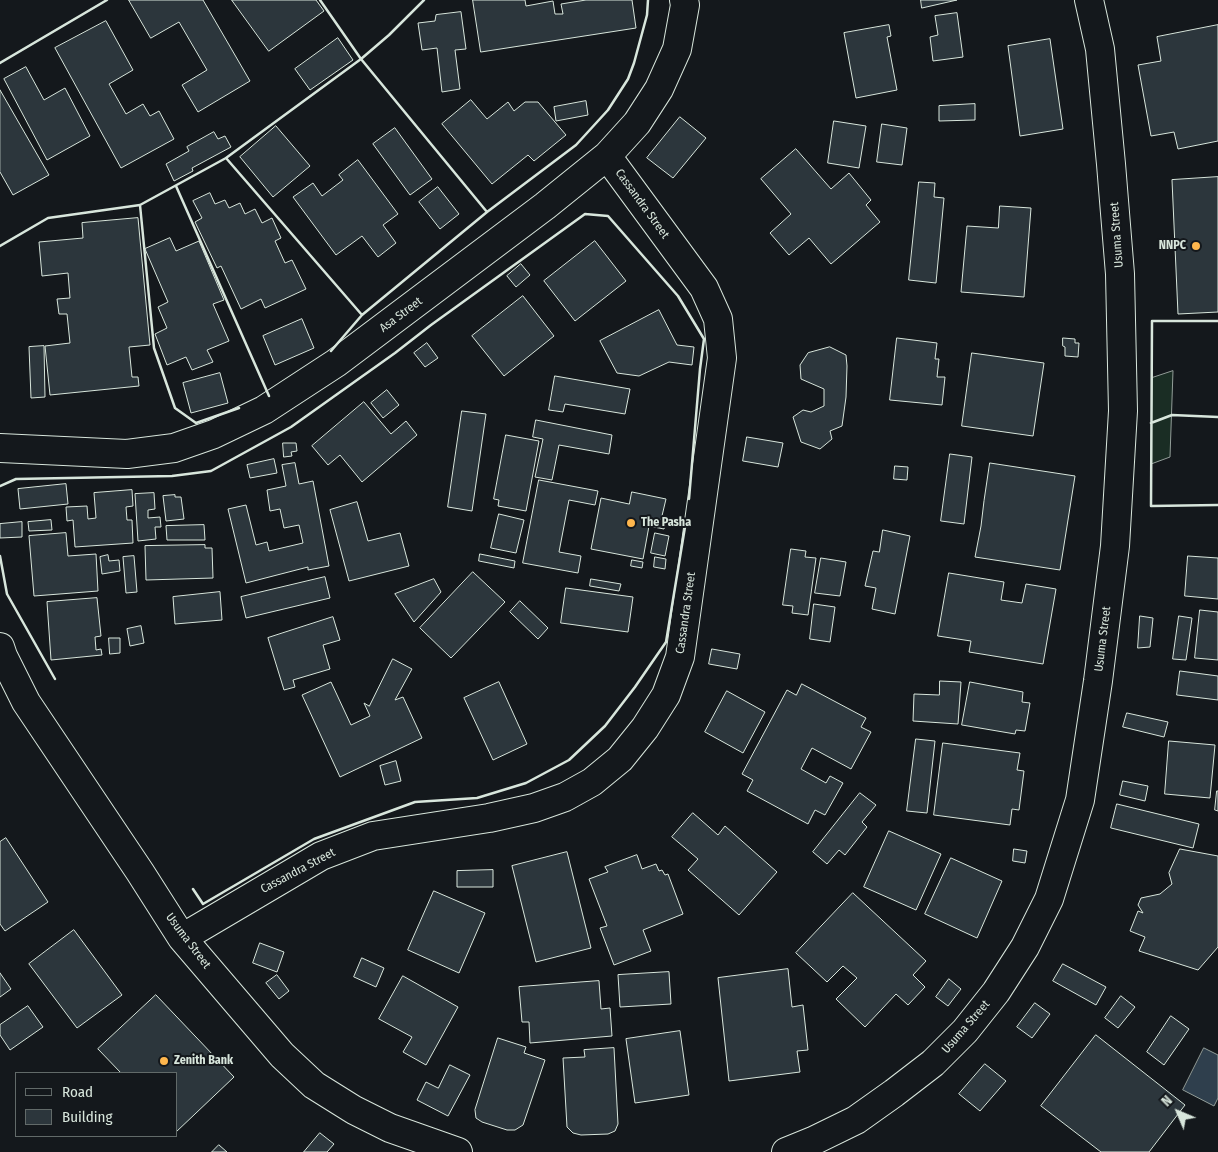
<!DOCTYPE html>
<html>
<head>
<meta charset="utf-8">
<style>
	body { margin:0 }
	#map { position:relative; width:1218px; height:1152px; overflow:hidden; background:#14181c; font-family:"Fira Sans Condensed",sans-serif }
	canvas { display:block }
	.legend { position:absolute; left:15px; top:1072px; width:162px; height:65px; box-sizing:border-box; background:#14181c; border:1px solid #626a69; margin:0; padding:6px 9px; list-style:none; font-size:15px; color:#d8e6dc }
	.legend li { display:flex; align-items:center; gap:10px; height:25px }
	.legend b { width:25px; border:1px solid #626a69 }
	.north { position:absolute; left:1153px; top:1087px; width:50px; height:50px; -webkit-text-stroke:4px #14181c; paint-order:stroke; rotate:315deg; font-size:14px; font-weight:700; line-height:20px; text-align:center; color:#d8e6dc }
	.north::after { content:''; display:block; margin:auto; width:18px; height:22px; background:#d8e6dc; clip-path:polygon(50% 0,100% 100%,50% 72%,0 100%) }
</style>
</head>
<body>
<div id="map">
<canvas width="1218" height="1152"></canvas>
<ul class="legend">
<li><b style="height:6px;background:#14181c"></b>Road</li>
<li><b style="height:14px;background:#2c363c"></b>Building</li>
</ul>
<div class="north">N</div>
</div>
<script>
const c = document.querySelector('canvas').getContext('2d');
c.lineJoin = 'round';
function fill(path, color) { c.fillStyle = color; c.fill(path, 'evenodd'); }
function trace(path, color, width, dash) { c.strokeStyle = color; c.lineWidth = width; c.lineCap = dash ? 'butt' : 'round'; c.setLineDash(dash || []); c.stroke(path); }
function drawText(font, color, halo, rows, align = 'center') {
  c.font = font + ' "Fira Sans Condensed",sans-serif'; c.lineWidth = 4; c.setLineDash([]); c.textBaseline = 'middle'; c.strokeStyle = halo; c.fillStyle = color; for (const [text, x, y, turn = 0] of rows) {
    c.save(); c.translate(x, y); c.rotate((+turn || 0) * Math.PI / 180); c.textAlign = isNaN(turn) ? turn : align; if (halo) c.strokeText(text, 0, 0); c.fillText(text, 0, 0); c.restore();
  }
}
const green = new Path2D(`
	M1173,371L1170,457L1151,464L1152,378Z`);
fill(green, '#1a2d24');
trace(green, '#939e99', 1);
const water = new Path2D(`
	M1204,1048L1218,1055V1098L1214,1106L1183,1090Z`);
fill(water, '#2f3f4d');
trace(water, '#939e99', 1);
const building = new Path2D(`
	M129,0H203L250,81L198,112L182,85L207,70L179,22L151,38Z
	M232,0H316L324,11L269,51Z
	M473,0H525L526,6L553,1L555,14H563L561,4L586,0H632L636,28L481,52Z
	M921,0H957L922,8Z
	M461,12L466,49L455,50L460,89L442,92L437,48L422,50L418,23L435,21L436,15Z
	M957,13L963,57L933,61L930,37L938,35L935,16Z
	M106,21L133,70L109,84L126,114L143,104L150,116L159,111L174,139L121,168L55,48Z
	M889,25L891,36L887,37L897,90L856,98L844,33Z
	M1218,25V141L1178,149L1174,132L1151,136L1138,65L1161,61L1157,37Z
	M338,38L353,60L310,90L295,69Z
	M1050,39L1063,129L1020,136L1008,46Z
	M26,67L44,100L65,88L90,136L47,160L4,79Z
	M0,90L49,175L13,195L0,172Z
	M471,100L487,119L508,102L514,111L525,102H538L566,135L534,161L528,155L492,184L442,124Z
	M586,101L588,115L556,121L554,107Z
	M975,104V120L939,121V106Z
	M680,117L706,138L673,178L647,158Z
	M834,121L866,126L859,168L828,163Z
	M882,124L907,128L902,165L877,162Z
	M276,126L310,166L273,197L240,157Z
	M395,128L432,179L410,195L373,144Z
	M214,132L218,139L225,136L231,147L192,168L193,171L174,181L166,164L189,151L187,147Z
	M796,149L831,189L849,173L871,200L866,205L880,222L831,264L809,238L789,255L770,233L791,214L761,179Z
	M358,160L398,214L383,225L396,243L378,257L362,236L336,255L293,197L313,183L322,196L343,180L339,175Z
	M1218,177V312L1178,314L1172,180Z
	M919,182L935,183L934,197L944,198L936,283L909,280Z
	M438,187L459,214L440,229L419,202Z
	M210,193L215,204L225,200L229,208L240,203L245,214L255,209L262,223L272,218L281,238L275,241L285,263L292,260L306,289L265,308L261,299L241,309L221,266L217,268L195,222L202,218L193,201Z
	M1000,206L1031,208L1024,297L961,292L967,226L998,228Z
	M138,218L150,345L129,347L132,377H138L139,386L50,395L45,346L70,343L67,314H59L57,299L70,298L68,273L42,276L39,242L83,238L82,223Z
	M170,238L176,251L199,241L224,300L213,304L229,341L207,350L213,362L192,370L186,357L167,365L155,334L167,328L158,307L168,302L145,249Z
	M595,241L626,281L575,321L544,281Z
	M521,264L530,275L516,287L507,276Z
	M523,296L554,336L504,376L472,336Z
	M659,310L677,345L694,347L692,365L669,362L639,376L617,373L600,341Z
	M302,319L314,348L275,365L263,336Z
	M897,338L937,343L935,359H939L937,377H945L942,405L890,400Z
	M1063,338L1075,339V343H1079L1078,357L1065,356V347L1063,346Z
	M427,343L438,358L425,367L414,353Z
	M44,346L45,397L31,398L29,347Z
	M830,347L846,355L847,366L846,397L842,426L830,431L832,439L820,449L801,442L793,417L803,410L811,412L824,406V389L801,379L800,365L808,353Z
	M972,353L1044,363L1033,436L962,426Z
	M220,373L228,403L191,413L183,383Z
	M555,376L630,389L625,414L565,404L563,412L549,410Z
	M387,390L399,405L383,418L371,403Z
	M364,402L391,434L406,421L417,435L362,482L340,455L328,465L312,446Z
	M462,411L486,414L472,511L448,507Z
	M536,420L612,435L609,454L559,445L552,480L535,477L543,439L533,437Z
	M506,435L539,441L526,511L498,506L499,500L494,499Z
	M747,437L783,443L778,467L743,461Z
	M283,443H296L297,451L291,452L292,456L284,457Z
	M950,454L972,457L964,524L941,521Z
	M274,459L277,473L250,478L247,465Z
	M295,463L299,484L313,481L329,566L308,570V567L246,583L228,509L246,505L256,545L267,542L269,551L303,543L299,525L284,528L280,509L270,511L267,490L286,486L282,465Z
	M990,463L1075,476L1060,570L975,557L981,526L984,501Z
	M895,466L908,467L907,480L894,479Z
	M539,480L598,491L595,505L569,500L559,552L581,556L578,573L523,563Z
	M66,484L68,504L20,509L18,489Z
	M132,490L133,506L126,507L127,520H132L133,543L75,547L73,520L67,521L66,507L87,506L88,519L96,518L94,493Z
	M632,492L666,499L661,520L666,521L664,529L649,526L643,559L591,549L601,498L629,504Z
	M154,493L155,509L148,510V518L160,517L161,527H155L156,539L138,541L135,494Z
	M175,495V497H181L184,519L166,521L163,496Z
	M357,502L368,541L400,533L409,566L349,581L330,510Z
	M499,514L524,520L516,553L491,548Z
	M51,520L52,530L29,531L28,522Z
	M22,522V537L0,538V524Z
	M204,525L205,540H167L166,526Z
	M883,530L910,536L895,614L872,609L876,588L865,586L873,551L879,552Z
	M66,533L68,556L96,554L98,591L34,596L29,536Z
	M655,533L669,536L665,556L651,553Z
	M205,545V548H212L213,578L146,580L145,546Z
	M791,549L806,551L805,557L816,558L808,615L792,613L793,606L783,605Z
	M480,554L515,561L514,568L479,561Z
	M108,555L109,561L119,560L120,571L102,574L100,557Z
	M134,556L137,592L126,593L123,557Z
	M1188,556L1218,558V599L1185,596Z
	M655,557L666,559L665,569L654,567Z
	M821,558L846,562L840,596L815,593Z
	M632,560L643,562L642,568L631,566Z
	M473,572L505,602L451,658L420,628Z
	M949,573L1004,582L1001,600L1022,603L1026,584L1056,589L1043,664L969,652L971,641L938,636Z
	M325,577L330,598L246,618L241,597Z
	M434,579L441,592L414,622L395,594Z
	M591,579L621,584L619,591L590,586Z
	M566,588L633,597L628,632L561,623Z
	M220,592L222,620L175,624L173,597Z
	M97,598L101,636L95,637L96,650L101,649L102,655L51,660L47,602Z
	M520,601L548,628L538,639L510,612Z
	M814,604L835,607L830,642L810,639Z
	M1200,610L1218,612V660L1195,658Z
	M1140,616L1153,618L1150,647L1138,648Z
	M1179,616L1192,618L1186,660L1173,659Z
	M333,617L340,640L323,645L330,669L293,680L295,687L284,690L268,638Z
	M141,626L144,643L130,646L127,629Z
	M109,638H120V653L110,654Z
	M712,649L740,654L737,669L709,664Z
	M393,659L412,669L395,700L403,697L422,738L340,777L302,695L331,682L351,725L370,716L364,703L369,706Z
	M1180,671L1218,676V700L1177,695Z
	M940,681L961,682L958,724L913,721L914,694L939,695Z
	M499,682L527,744L493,760L464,698Z
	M970,682L1023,692L1022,702L1030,703L1025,731L1016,730L1015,734L962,725Z
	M802,684L866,718L861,727L871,732L851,769L812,748L801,769L826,783L830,776L843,783L825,815L815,810L808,824L747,791L753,780L742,774L787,690L796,695Z
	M727,691L765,712L743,753L705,732Z
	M1127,713L1168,722L1164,737L1123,727Z
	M916,739L935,741L927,813L907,811Z
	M1169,741L1215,745L1210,798L1165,794Z
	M943,743L1020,753L1017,770L1024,771L1019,810L1012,809L1010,825L934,815Z
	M396,761L401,781L385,785L380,766Z
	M1123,781L1148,786L1145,801L1120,795Z
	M1217,791H1218V811L1215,810Z
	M860,793L876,805L862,822L867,827L845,855L839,850L827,864L813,852Z
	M1117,804L1199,824L1193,848L1111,828Z
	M693,813L718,835L725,826L777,872L739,915L688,870L698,859L672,837Z
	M889,831L941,854L916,910L864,887Z
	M6,838L48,902L5,931L0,924V842Z
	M1014,849L1027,851L1025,863L1013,861Z
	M1180,849L1218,856V947L1198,970L1139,951L1145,937L1130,931L1138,911L1143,913L1138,905L1141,898L1160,894L1172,884L1169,873Z
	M567,852L591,948L536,962L512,866Z
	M637,855L642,869L656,864L659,871L662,870L665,875L668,874L683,914L643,930L651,951L614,965L600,928L607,926L589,879L608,872L605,867Z
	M951,858L1002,881L977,938L925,914Z
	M493,870V887H457V871Z
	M434,891L485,913L459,973L408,950Z
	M853,893L926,961L913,975L925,987L908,1005L896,994L865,1027L836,999L857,978L843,966L827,982L796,953Z
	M74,930L122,995L77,1028L29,964Z
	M260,943L284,952L277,972L253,963Z
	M362,958L384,968L376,987L354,977Z
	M1063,964L1106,987L1096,1005L1053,981Z
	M788,969L792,1007L803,1005L808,1050L797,1051L800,1072L729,1081L718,978Z
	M669,972L671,1004L620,1007L618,975Z
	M0,973L11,989L0,997Z
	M277,975L289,991L279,999L266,983Z
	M403,976L458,1007L426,1065L403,1052L412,1037L379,1019Z
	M949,979L961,989L948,1006L936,997Z
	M599,981L601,1009L610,1008L612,1036L530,1043L529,1022H522L519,987Z
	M156,995L234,1077L176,1132V1073H121L98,1049Z
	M1121,996L1135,1007L1118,1028L1105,1018Z
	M1035,1003L1050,1014L1032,1038L1017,1027Z
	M28,1006L43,1027L10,1050L0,1035V1025Z
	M1171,1016L1189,1029L1164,1065L1147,1052Z
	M680,1031L689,1095L635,1103L626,1039Z
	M1096,1035L1185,1105L1149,1152H1101L1041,1106Z
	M498,1038L526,1047L524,1053L545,1060L523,1125L515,1130H507L482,1122L476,1118L475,1110Z
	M614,1048L618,1124L615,1131L608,1134L581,1135L573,1133L567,1127L563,1058L585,1057L584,1050Z
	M985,1064L1006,1081L980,1111L959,1094Z
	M450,1065L470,1075L448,1116L417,1100L426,1082L438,1088Z
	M320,1133L334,1144L327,1152H304Z
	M219,1145L227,1152H212Z`);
fill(building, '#2c363c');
trace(building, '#d8e6dc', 1);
const minor = new Path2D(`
	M0,448L127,454L174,448L214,434L264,410L336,363L545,206L607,156L637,123L659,89L677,49L685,5L684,0
	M0,647L3,656L26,702L140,872L182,938L282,1055L314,1085L354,1110L390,1128L458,1152
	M182,938L321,856L373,836L489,818L534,808L565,797L592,782L620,759L645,728L666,695L680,657L722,358L718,319L704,288L607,156
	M786,1152L813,1141L856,1120L894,1093L933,1063L965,1031L996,992L1025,947L1049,899L1080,800L1098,681L1115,546L1123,411L1120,274L1111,164L1100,49L1089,0`);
trace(minor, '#d8e6dc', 30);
trace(minor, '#14181c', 28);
trace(new Path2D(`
	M320,0L361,59L487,212
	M0,63L107,0
	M226,158L362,315
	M176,186L269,396
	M140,205L226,158L361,59L389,35L424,0
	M0,246L48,218L140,205L154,348L175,408L196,423L239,408
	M1218,321H1152L1151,506L1218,505
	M331,351L362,315L487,212L576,145L608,110L628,79L634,63L647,15L648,0
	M1151,423L1172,415L1218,417
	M0,486L16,479L172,476L211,471L291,427L395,353L431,325L585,214L608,216L678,296L704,339L700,369L689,499
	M0,556L7,594L55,679
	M193,889L203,904L314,839L415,802L477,798L526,783L569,760L605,726L635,687L666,642L685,527`), '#d8e6dc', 2.5);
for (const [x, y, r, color] of [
	[1196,246,5,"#ffb74d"],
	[631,523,5,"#ffb74d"],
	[164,1061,5,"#ffb74d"]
]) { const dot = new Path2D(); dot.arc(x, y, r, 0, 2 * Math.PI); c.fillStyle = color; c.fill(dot); trace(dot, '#14181c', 2); }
drawText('12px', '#d8e6dc', '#14181c', [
	["Cassandra Street",642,204,54],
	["Usuma Street",1117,235,-94],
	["Asa Street",401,315,-37],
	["Cassandra Street",686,613,-82],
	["Usuma Street",1103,639,-83],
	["Cassandra Street",298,871,-28],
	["Usuma Street",188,941,53],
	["Usuma Street",966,1027,-49]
]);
drawText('bold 12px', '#d8e6dc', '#14181c', [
	["NNPC",1186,246,"right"],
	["The Pasha",641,523],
	["Zenith Bank",174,1061]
], 'left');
</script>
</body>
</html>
